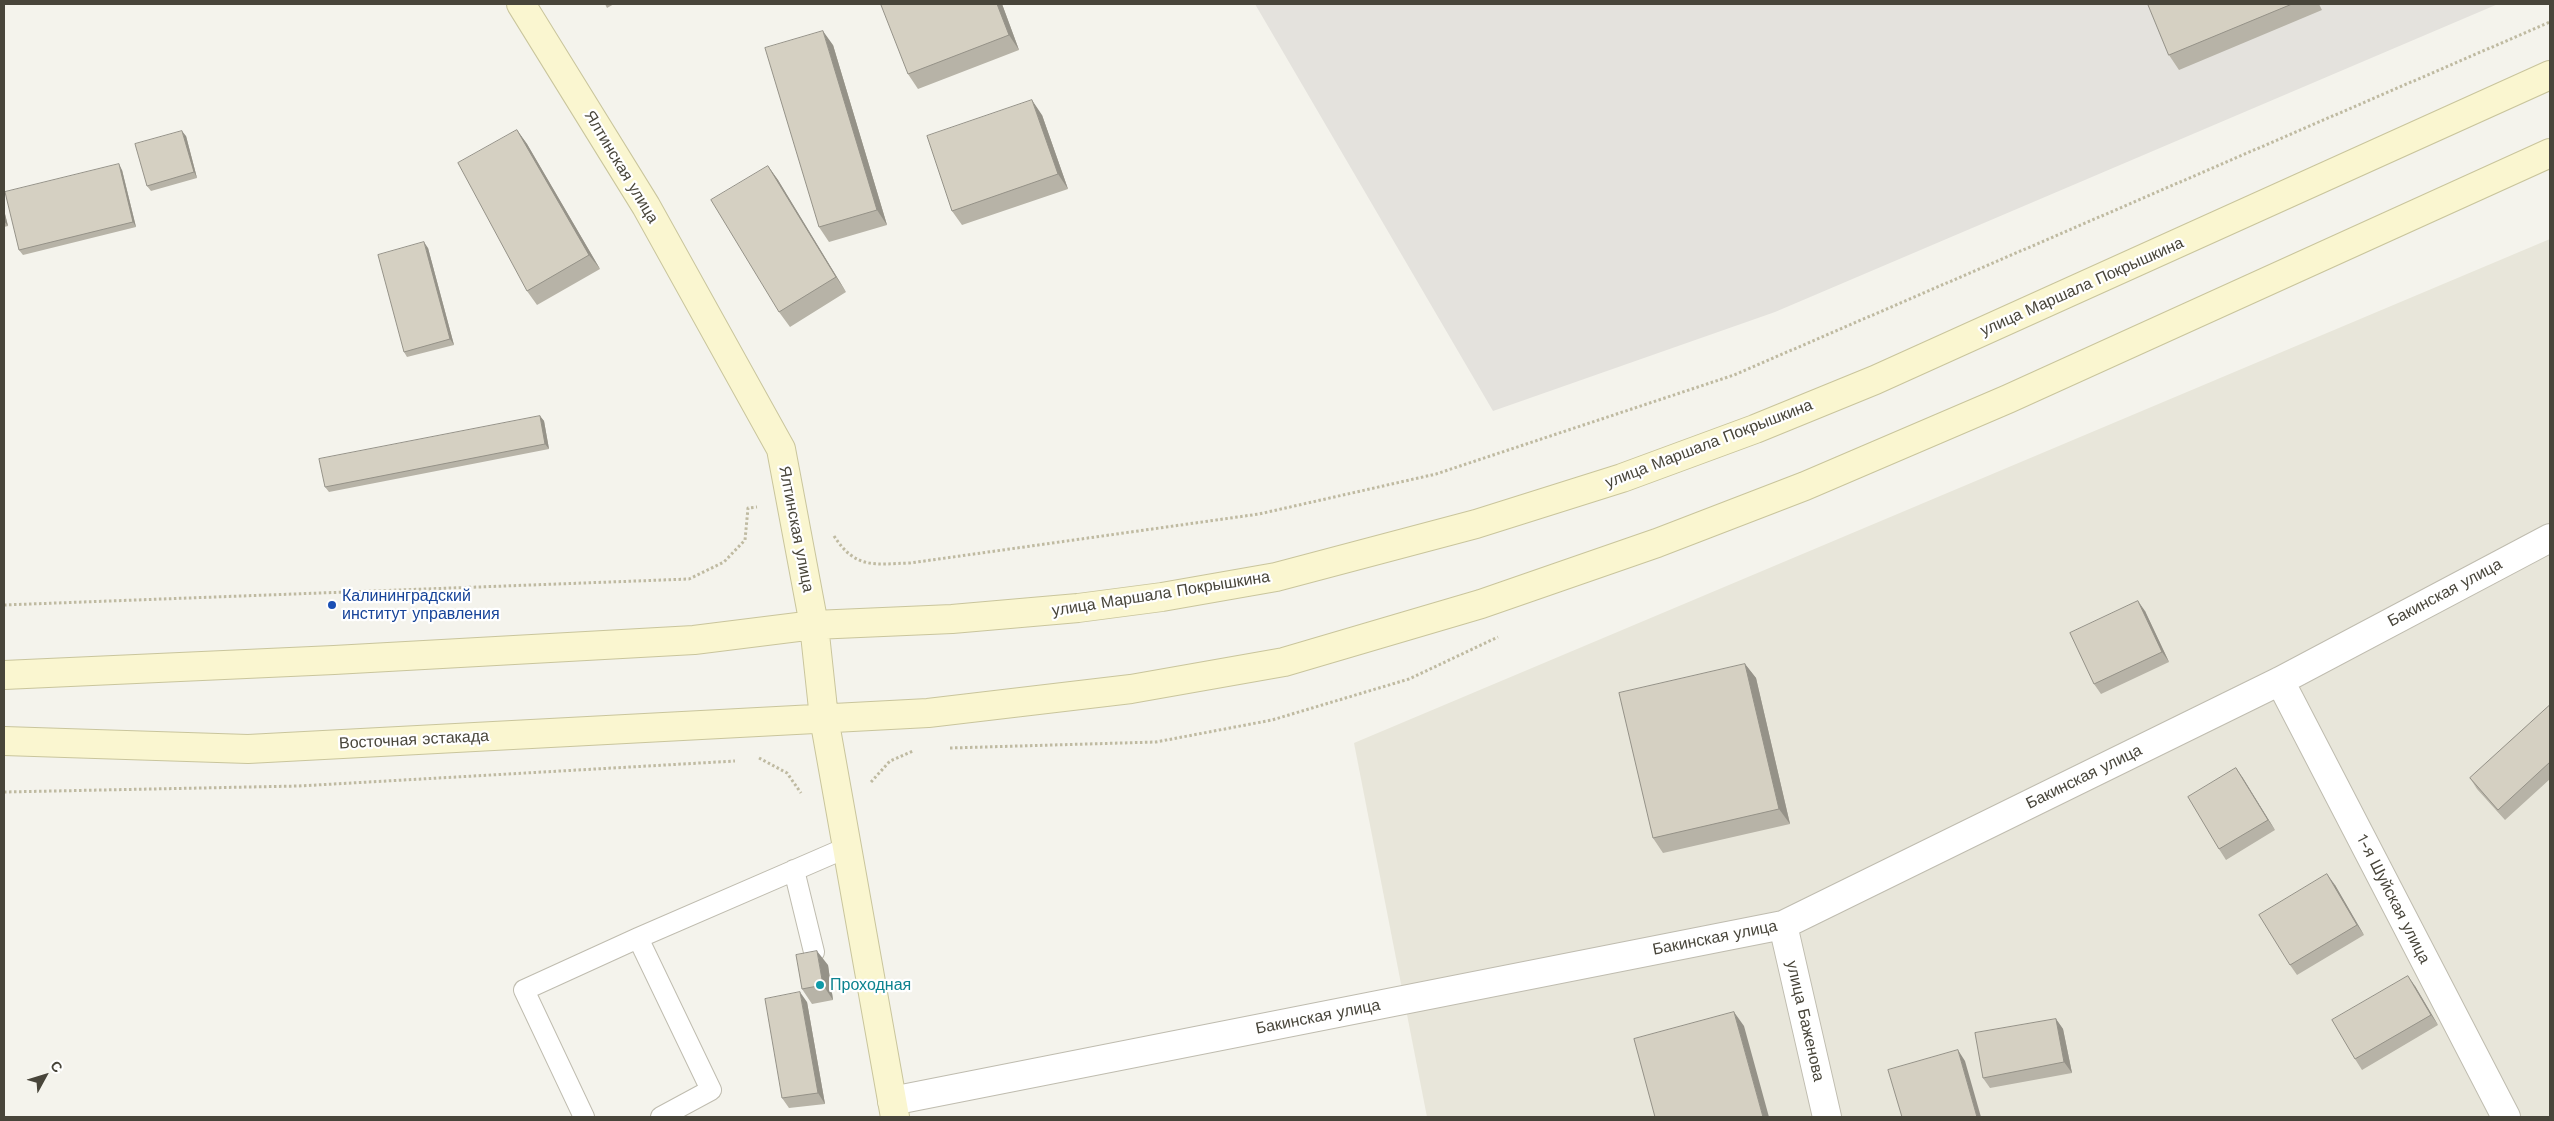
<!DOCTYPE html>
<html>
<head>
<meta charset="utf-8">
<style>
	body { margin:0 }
	#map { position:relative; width:2554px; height:1121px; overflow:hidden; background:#f4f3ec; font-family:"Work Sans",sans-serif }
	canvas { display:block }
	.frame { position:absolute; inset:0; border:5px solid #48453a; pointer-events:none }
	.north { position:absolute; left:20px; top:1051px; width:50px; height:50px; -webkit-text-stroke:4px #fff; paint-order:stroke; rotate:51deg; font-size:14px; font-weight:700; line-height:20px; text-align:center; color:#48453a }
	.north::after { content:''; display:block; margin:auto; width:18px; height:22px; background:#48453a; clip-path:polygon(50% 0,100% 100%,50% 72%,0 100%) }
</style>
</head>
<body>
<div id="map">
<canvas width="2554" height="1121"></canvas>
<div class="frame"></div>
<div class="north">С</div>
</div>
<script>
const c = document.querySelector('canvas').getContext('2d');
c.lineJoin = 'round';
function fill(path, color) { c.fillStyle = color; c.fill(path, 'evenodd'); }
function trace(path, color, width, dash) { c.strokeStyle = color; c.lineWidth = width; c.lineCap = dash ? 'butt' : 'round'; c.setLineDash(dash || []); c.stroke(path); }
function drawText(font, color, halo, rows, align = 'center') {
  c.font = font + ' "Work Sans",sans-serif'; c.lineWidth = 4.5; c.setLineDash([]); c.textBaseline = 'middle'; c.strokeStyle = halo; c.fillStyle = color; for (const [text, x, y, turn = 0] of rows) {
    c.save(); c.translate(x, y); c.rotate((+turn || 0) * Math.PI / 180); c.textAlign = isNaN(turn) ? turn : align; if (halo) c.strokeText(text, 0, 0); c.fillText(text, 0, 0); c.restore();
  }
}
fill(new Path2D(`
	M2550,239V1117H1427L1354,743Z`), '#e8e6da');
fill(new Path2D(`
	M1255,4H2498L1775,312L1493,411Z`), '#e4e2dd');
const lane = new Path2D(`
	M794,870L814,952
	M638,938L711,1090L661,1117
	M584,1117L524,990L638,938L848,847`);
const street = new Path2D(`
	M2280,681L2506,1117
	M1783,925L1827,1117
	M892,1101L1783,925L2280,681L2550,538`);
const secondary = new Path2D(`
	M521,4L646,206L781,449L814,625L824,718L895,1117
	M4,675L334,660L694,640L814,625L952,619L1078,608L1162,597L1276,577L1476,524L1622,478L1755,429L1875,380L2550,75
	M4,741L248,749L928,713L1131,689L1284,662L1481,604L1657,543L1805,486L2008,399L2550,153`);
trace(lane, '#bfbcaf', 22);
trace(street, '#bfbcaf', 30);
trace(secondary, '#c9c59c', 30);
trace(new Path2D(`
	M834,536C856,570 875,564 910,563L1259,514L1436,474L1734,375L2550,22
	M4,605L689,579L724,562L745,540L748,508L757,507
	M950,748L1156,742L1272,720L1409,679L1498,637
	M759,758L787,773L801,793
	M871,782L890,761L913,751
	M4,792L299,786L735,761`), '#bfbaa1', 3, [2.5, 2.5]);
trace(lane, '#fff', 20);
trace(street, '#fff', 28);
trace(secondary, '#faf6d0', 28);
fill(new Path2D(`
	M605,4H614L607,8Z
	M1002,4L1019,50L918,89L908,74Z
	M2148,4H2319L2322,10L2179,70L2169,55Z
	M833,45L887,225L829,242L819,227Z
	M1042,115L1068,189L962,225L952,211Z
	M517,130L527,144L600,269L537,305L527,291Z
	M186,136L197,178L151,191L147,186Z
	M768,166L778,180L846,292L790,327L779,312Z
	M122,170L136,227L23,255L19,250Z
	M4,210L8,226L4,227Z
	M428,248L454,345L407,357L404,352Z
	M540,416L544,421L549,449L329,492L325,487Z
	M2145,611L2169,662L2101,694L2094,684Z
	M1745,664L1756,678L1790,824L1663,853L1653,838Z
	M2550,705V779L2505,820L2477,789L2470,778Z
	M2236,768L2275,830L2226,860L2219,849Z
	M2335,885L2364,935L2297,975L2290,965Z
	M828,965L833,1000L812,1004L802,989Z
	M2415,986L2438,1025L2362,1070L2355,1059Z
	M807,1002L825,1104L789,1108L782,1098Z
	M2056,1019L2063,1029L2072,1073L1990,1088L1983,1078Z`), '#b7b3a7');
fill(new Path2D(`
	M997,4H1002L1019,50L1009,35Z
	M823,31L833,45L887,225L877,210Z
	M1032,100L1042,115L1068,189L1058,174Z
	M517,130L527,144L600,269L589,255Z
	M182,131L186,136L197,178L194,172Z
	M119,164L122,170L136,227L133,222Z
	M768,166L778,180L846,292L836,277Z
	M4,210L8,226L4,221Z
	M424,242L428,248L454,345L450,339Z
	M540,416L544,421L549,449L545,444Z
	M2138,601L2145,611L2169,662L2162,652Z
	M1745,664L1756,678L1790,824L1779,809Z
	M2236,768L2243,778L2275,830L2268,820Z
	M2327,874L2335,885L2364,935L2357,925Z
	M817,951L828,965L833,1000L823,985Z
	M2408,976L2415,986L2438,1025L2431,1015Z
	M800,992L807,1002L825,1104L818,1093Z
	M1734,1012L1744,1026L1769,1117H1763Z
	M2056,1019L2063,1029L2072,1073L2064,1062Z
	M1958,1050L1965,1061L1981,1117H1977Z`), '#959288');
const building = new Path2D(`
	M885,4H997L1009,35L908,74L881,5Z
	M2148,4H2292L2169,55Z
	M823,31L877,210L819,227L765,48Z
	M1032,100L1058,174L952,211L927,136Z
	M517,130L589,255L527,291L458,163Z
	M182,131L194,172L147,186L135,144Z
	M119,164L133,222L19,250L5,192Z
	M768,166L836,277L779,312L711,200Z
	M424,242L450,339L404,352L378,255Z
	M540,416L545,444L325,487L319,459Z
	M2138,601L2162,652L2094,684L2070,633Z
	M1745,664L1779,809L1653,838L1619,693Z
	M2550,705V762L2498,810L2470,778Z
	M2236,768L2268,820L2219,849L2188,797Z
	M2327,874L2357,925L2290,965L2259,915Z
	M817,951L823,985L802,989L796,955Z
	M2408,976L2431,1015L2355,1059L2332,1020Z
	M800,992L818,1093L782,1098L765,999Z
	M1734,1012L1763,1117H1655L1634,1039Z
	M2056,1019L2064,1062L1983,1078L1975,1033Z
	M1958,1050L1977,1117H1902L1888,1070Z`);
fill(building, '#d5d0c2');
trace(building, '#959288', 1);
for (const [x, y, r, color] of [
	[332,605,5,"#1a4fb4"],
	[820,985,5,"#0f9aa8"]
]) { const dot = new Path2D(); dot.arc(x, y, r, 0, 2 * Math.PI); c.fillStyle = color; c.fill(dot); trace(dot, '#fff', 2); }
drawText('16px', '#48453a', '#fff', [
	["Ялтинская улица",621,167,59],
	["улица Маршала Покрышкина",2082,287,-24],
	["улица Маршала Покрышкина",1709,444,-21],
	["Ялтинская улица",796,529,79],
	["Бакинская улица",2445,593,-28],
	["улица Маршала Покрышкина",1161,594,-9],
	["Восточная эстакада",414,740,-3],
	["Бакинская улица",2084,777,-26],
	["1-я Шуйская улица",2393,899,63],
	["Бакинская улица",1715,938,-11],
	["Бакинская улица",1318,1017,-11],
	["улица Баженова",1805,1021,77]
]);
drawText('16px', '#164399', '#fff', [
	["Калининградский",342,596],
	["институт управления",342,614]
], 'left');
drawText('16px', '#0d838f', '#fff', [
	["Проходная",830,985]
], 'left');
</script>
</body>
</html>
